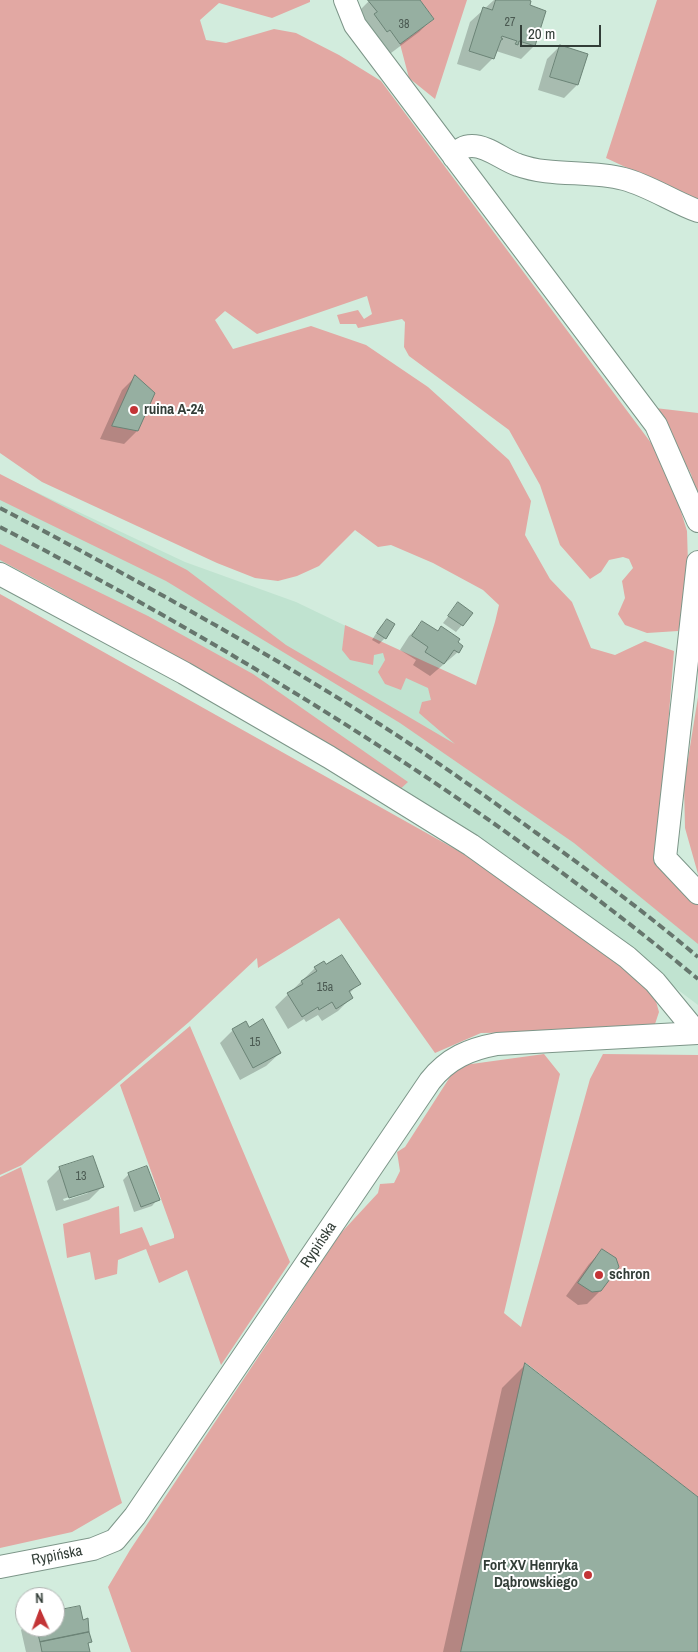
<!DOCTYPE html>
<html>
<head>
<meta charset="utf-8">
<style>
	body { margin:0 }
	#map { position:relative; width:698px; height:1652px; overflow:hidden; background:#d2ecdd; font-family:"Archivo Narrow",sans-serif }
	canvas { display:block }
	.north { position:absolute; left:15px; top:1587px; width:50px; height:50px; box-sizing:border-box; background:#fff; border:1px solid #adb1af; border-radius:50%; rotate:358deg; font-size:14px; font-weight:700; line-height:20px; text-align:center; color:#323d37 }
	.north::after { content:''; display:block; margin:auto; width:18px; height:22px; background:#c33436; clip-path:polygon(50% 0,100% 100%,50% 72%,0 100%) }
	.scale { position:absolute; left:520px; top:25px; width:81px; height:22px; box-sizing:border-box; border:2px solid #323d37; border-top:0; padding-left:6px; font-size:15px; line-height:18px; white-space:nowrap; color:#323d37; -webkit-text-stroke:4px #fff; paint-order:stroke }
</style>
</head>
<body>
<div id="map">
<canvas width="698" height="1652"></canvas>
<div class="north">N</div>
<div class="scale">20 m</div>
</div>
<script>
const c = document.querySelector('canvas').getContext('2d');
c.lineJoin = 'round';
function fill(path, color) { c.fillStyle = color; c.fill(path, 'evenodd'); }
function trace(path, color, width, dash) { c.strokeStyle = color; c.lineWidth = width; c.lineCap = dash ? 'butt' : 'round'; c.setLineDash(dash || []); c.stroke(path); }
function drawText(font, color, halo, rows, align = 'center') {
  c.font = font + ' "Archivo Narrow",sans-serif'; c.lineWidth = 4; c.setLineDash([]); c.textBaseline = 'middle'; c.strokeStyle = halo; c.fillStyle = color; for (const [text, x, y, turn = 0] of rows) {
    c.save(); c.translate(x, y); c.rotate((+turn || 0) * Math.PI / 180); c.textAlign = isNaN(turn) ? turn : align; if (halo) c.strokeText(text, 0, 0); c.fillText(text, 0, 0); c.restore();
  }
}
fill(new Path2D(`
	M0,475L185,562L296,602L473,687L698,920V1005L473,836L0,572Z`), '#c0e3d0');
fill(new Path2D(`
	M0,0H310V2L272,18L219,3L200,20L206,40L226,43L274,29L296,33L339,55L381,81L666,463L687,531L689,597L678,631L647,633L625,625L618,614L625,598L622,581L633,568L629,559L623,557L609,560L601,572L590,579L560,545L540,485L509,430L409,356L404,347L405,322L402,319L358,328L356,324H340L337,315L358,310L364,319L372,314L367,296L257,334L225,311L215,320L233,349L311,326L366,345L428,387L509,460L531,501L525,535L550,579L572,602L591,648L615,655L645,641L674,651L660,826L672,872L698,905V944L574,843L400,723L166,581L0,500V474L187,570L286,645L455,744L419,713L422,702L431,700L428,688L406,678L401,690L385,684L378,672L385,660L383,653L374,655L373,665L350,660L342,650L345,625L476,685L495,622L499,605L483,590L433,563L391,545L378,547L355,530L319,566L297,576L278,581L255,578L217,563L42,482L0,453Z
	M420,0H467L435,99L409,78L400,44L434,19Z
	M657,0H698V201L606,158Z
	M655,408L698,413V500L691,474Z
	M0,544L148,616L253,674L408,782L397,792C266,712 136,632 0,560Z
	M0,594L464,854L578,928L652,987L659,1012L655,1024L640,1030L481,1033L435,1053L339,918L258,968L257,958L189,1022L22,1165L0,1175Z
	M698,697V874L685,828L684,784Z
	M190,1026L290,1262L221,1365L187,1270L159,1283L146,1249L118,1260L117,1274L95,1280L90,1252L67,1258L63,1224L119,1206L120,1234L142,1227L150,1246L174,1238V1235L120,1085Z
	M544,1054L560,1074L504,1313L521,1327L590,1079L603,1054L698,1055V1497L526,1363L461,1652H131L108,1587L130,1550L340,1234L378,1193L380,1184L394,1183L400,1171L397,1152L405,1147L457,1066Z
	M21,1167L122,1503L72,1532L0,1548V1177Z`), '#e2a8a3');
fill(new Path2D(`
	M370,0H419L432,19L419,32L387,56L356,14Z
	M494,0H525L528,6L534,46L521,59L496,51L493,58L480,71L457,64L470,22Z
	M560,46L577,85L564,98L538,90L547,59Z
	M135,377L137,431L124,444L100,439L122,390Z
	M458,604L462,625L456,632L443,623Z
	M387,620L385,638L379,644L372,640L380,627Z
	M422,623L437,632L441,628L458,652L430,676L413,665L416,660L400,650L409,636Z
	M326,966L359,983L349,994L351,998L338,1011L322,1021L318,1015L306,1022L304,1019L288,1029L275,1007L315,968Z
	M249,1028L280,1053L266,1066L240,1080L220,1043L233,1030Z
	M60,1168L102,1187L89,1200L56,1211L47,1181ZM88,1191V1193L64,1201L63,1199Z
	M129,1174L158,1199L152,1206L134,1212L123,1180Z
	M602,1251L601,1290L587,1304L578,1305L566,1296L589,1264Z
	M526,1364L698,1499V1652H443L502,1388Z
	M55,1612L82,1621L90,1642L87,1645L88,1652H26L21,1630L25,1626V1627H55Z`), '#0003');
const building = new Path2D(`
	M368,0H420L434,19L400,44L390,30L387,32L374,14L377,12Z
	M496,0H529L531,1L530,5L546,11L535,46L519,41L518,45L515,44L517,41L502,36L501,38L503,39L501,40L494,59L469,51L483,7L492,10Z
	M560,45L588,54L578,85L550,77Z
	M135,375L155,393L138,431L112,426Z
	M458,602L473,613L463,626L448,616Z
	M387,619L395,624L386,639L377,633Z
	M422,621L438,631L441,626L460,639L458,642L463,646L459,653L454,650L444,664L425,652L428,647L412,636Z
	M342,955L361,984L349,991L353,998L336,1009L332,1002L319,1010L318,1007L302,1017L287,993L303,984L301,981L317,971L314,967L324,961L326,964Z
	M263,1019L281,1053L253,1068L232,1029L246,1021L249,1027Z
	M93,1156L104,1187L69,1198L59,1167Z
	M147,1166L160,1200L141,1207L128,1173Z
	M602,1249L616,1258L619,1267L601,1291L592,1292L578,1283Z
	M525,1363L698,1497V1652H461Z
	M80,1606L83,1620L88,1618L89,1632L40,1642L36,1627H55V1611Z
	M89,1632L92,1642L88,1643L90,1652H42L40,1642Z`);
fill(building, '#96afa1');
trace(building, '#6b8376', 1);
const street = new Path2D(`
	M345,0L355,25L656,425L698,521
	M454,157C458,150 463,146 472,146C488,146 503,160 518,165C551,177 589,170 624,179C650,186 673,202 698,211
	M698,562L665,858L698,893
	M0,574L184,673L329,757L471,845L627,957L655,982L697,1033
	M0,1567L93,1549L115,1540L135,1516L430,1081C448,1058 470,1049 497,1044L698,1033`);
trace(street, '#7d9689', 24);
trace(street, '#fff', 22);
trace(new Path2D(`
	M0,508C126,574 250,642 370,718C427,754 481,793 535,832C591,872 646,913 698,957
	M0,527C247,655 484,802 698,979`), '#66766d', 4, [8, 4]);
for (const [x, y, r, color] of [
	[134,410,5,"#c33436"],
	[599,1275,5,"#c33436"],
	[588,1575,5,"#c33436"]
]) { const dot = new Path2D(); dot.arc(x, y, r, 0, 2 * Math.PI); c.fillStyle = color; c.fill(dot); trace(dot, '#fff', 2); }
drawText('12px', '#4b5a52', null, [
	["27",510,23],
	["38",404,25],
	["15a",325,988],
	["15",255,1043],
	["13",81,1177]
]);
drawText('bold 15px', '#323d37', '#fff', [
	["ruina A-24",144,410],
	["schron",609,1275],
	["Fort XV Henryka",578,1566,"right"],
	["Dąbrowskiego",578,1583,"right"]
], 'left');
drawText('15px', '#323d37', '#fff', [
	["Rypińska",319,1245,-56],
	["Rypińska",57,1556,-11]
]);
</script>
</body>
</html>
